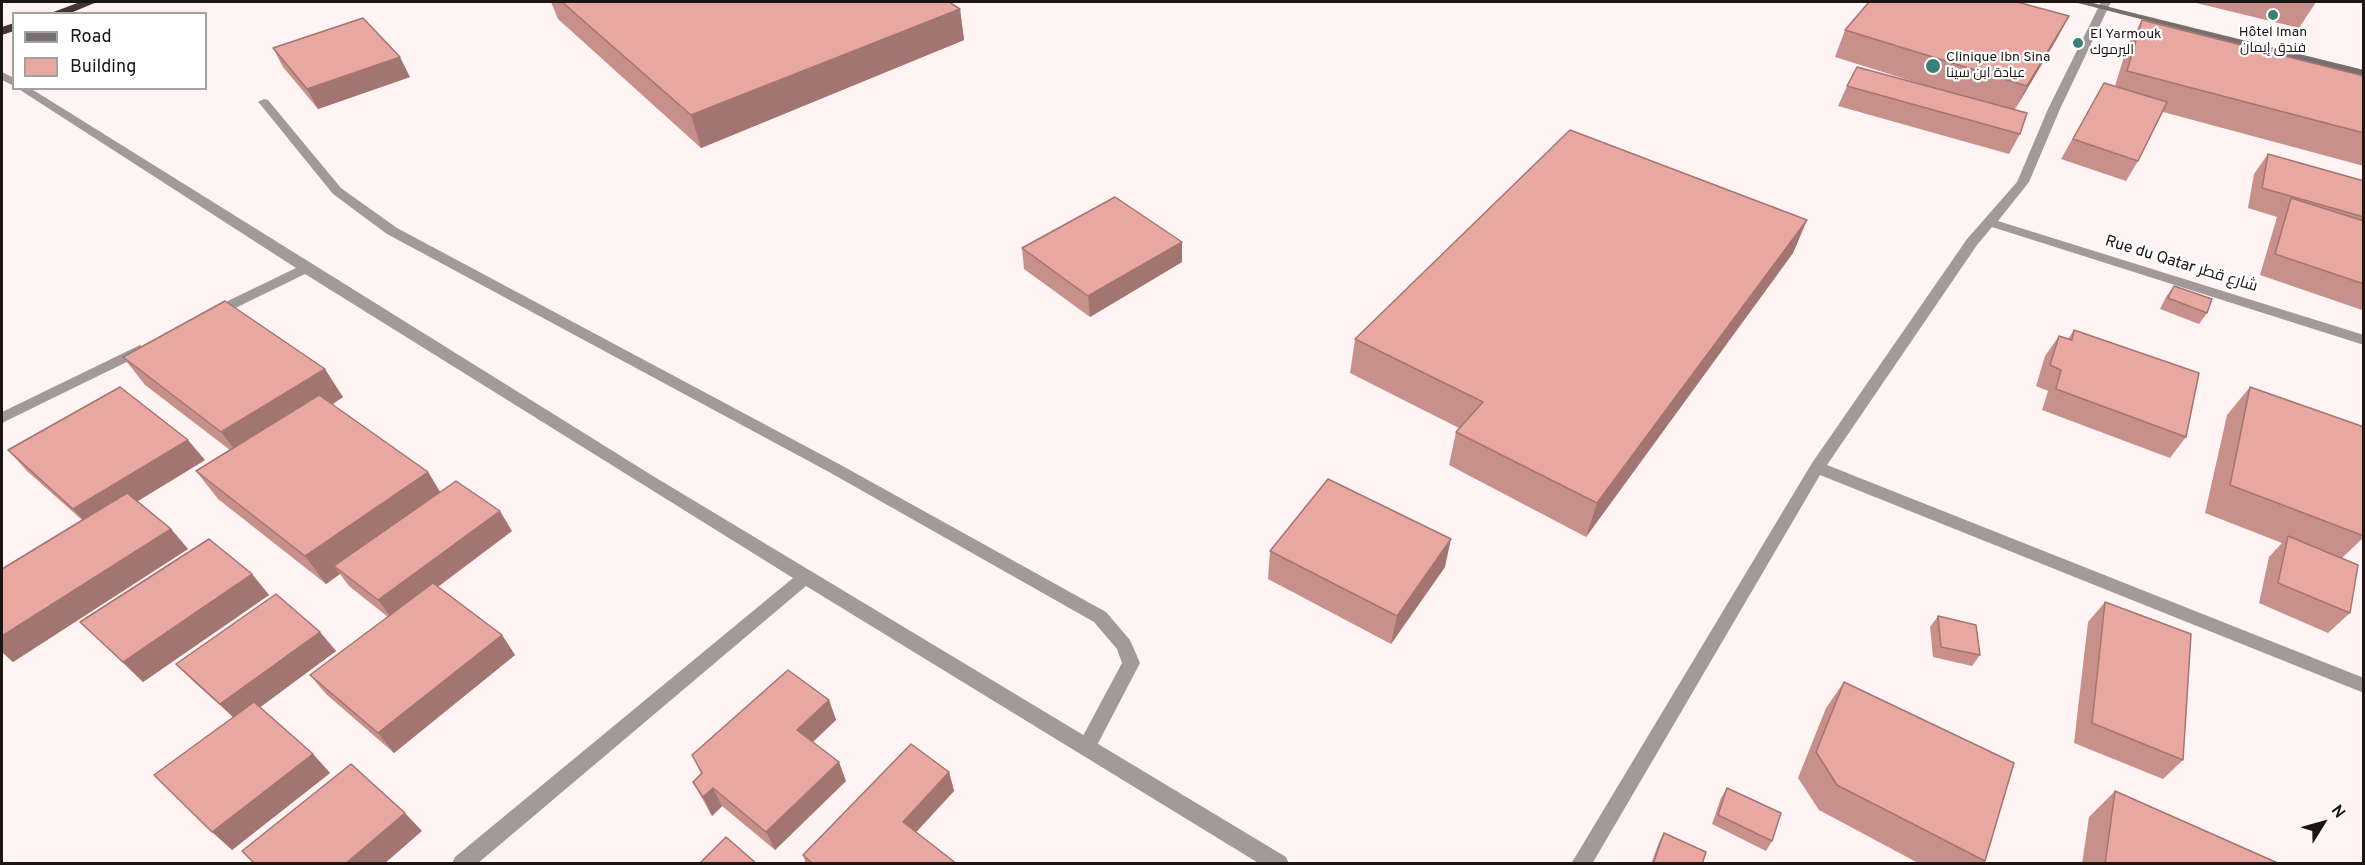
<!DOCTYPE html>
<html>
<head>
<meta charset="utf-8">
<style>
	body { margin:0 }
	#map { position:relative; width:2365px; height:865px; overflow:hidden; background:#fff4f3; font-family:Overpass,sans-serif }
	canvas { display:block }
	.frame { position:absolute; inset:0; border:3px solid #1b1514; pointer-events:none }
	.legend { position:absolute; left:12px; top:12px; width:195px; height:78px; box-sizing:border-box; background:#fff; border:2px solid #a4a1a1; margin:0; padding:8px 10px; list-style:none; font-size:18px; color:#1b1514 }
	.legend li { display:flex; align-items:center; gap:12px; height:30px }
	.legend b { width:30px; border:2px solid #a4a1a1 }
	.north { position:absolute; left:2293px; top:793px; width:60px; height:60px; -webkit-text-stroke:4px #fff; paint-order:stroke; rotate:53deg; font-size:16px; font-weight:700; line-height:24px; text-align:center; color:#1b1514 }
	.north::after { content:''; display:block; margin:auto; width:21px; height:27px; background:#1b1514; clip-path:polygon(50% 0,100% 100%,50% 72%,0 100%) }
</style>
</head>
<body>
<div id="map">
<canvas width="2365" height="865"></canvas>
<div class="frame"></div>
<ul class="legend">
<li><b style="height:8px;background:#796e6e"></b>Road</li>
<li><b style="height:16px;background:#e9a7a2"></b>Building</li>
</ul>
<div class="north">N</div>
</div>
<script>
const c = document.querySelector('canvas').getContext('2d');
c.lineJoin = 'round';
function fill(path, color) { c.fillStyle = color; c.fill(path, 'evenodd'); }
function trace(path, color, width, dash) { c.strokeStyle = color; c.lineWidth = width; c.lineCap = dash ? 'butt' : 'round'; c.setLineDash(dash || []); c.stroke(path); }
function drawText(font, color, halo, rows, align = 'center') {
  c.font = font + ' Overpass,Cairo,sans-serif'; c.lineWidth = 4.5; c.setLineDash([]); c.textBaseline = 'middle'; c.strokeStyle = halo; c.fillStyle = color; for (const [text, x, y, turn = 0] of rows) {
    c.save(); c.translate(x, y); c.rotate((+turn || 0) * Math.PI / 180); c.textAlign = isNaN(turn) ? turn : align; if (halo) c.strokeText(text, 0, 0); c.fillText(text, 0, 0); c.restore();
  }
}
fill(new Path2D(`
	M264,99L268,100L341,188L397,228L839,464L1106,612L1130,640L1140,663L1093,753L1086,755L1079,753L1077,747L1122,663L1117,649L1094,622L829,472L387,234L333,194L260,104L258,102Z`), '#a29a9a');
fill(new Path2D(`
	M2101,2H2111L2060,109L2029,182L1998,221L2364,335V345L1992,227L1977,245L1827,465L2364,678V693L1820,475L1592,864H1571L1812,463L1967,239L2017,182L2048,109Z
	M2,72L14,78V86L2,80Z
	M17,88H30L653,476L1286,857L1289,864H1260L806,586L477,864H452L455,857L793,578L305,274L217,317H207L205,314L207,311L296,268Z
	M140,345L147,350L145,353L2,423V412Z`), '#a29a9a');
fill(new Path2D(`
	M2074,2H2089L2364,70V76Z`), '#796e6e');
fill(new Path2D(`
	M80,2H97L68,14H48Z
	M14,23V31L2,35V27Z`), '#443635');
fill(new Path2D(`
	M551,2H949L960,9L964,40L701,148L558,19Z
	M2192,2H2316L2299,28Z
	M2069,16L2055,42L2014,110L2020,134L2009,154L1838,106L1847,86L1937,89L1835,57L1845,30Z
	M2142,20L2364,76V166L2163,112L2138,161L2126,181L2061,159L2104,83L2115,86L2127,47Z
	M273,48L410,77L318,109L283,67Z
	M2268,154L2364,181V308L2362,310L2260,275L2277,217L2248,208L2254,174Z
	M1807,220L1793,253L1586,537L1449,465L1456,432L1459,428L1350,373L1355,339Z
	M1022,248L1182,262L1090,317L1024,269Z
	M2174,286L2207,313L2199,324L2160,309L2166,297Z
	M2074,330L2186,437L2170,458L2042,410L2048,391L2036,386L2045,356L2059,336L2068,339Z
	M123,357L343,397L332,405L428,472L440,492L512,531L438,587L502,635L515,655L394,753L326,694L310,675L388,617L349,586L340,574L326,584L218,499L196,471L230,450L145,385Z
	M2250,387L2364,427V537L2342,558L2350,613L2328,633L2259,603L2269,557L2282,543L2205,513L2227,415Z
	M8,450L205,460L138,501L171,529L188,549L13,662L2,652V569L82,520L27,471Z
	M1270,551L1445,567L1391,644L1268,579Z
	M252,574L269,595L143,682L80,622Z
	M2105,602L2183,760L2163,779L2074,743L2088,622Z
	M1938,616L1980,655L1972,666L1933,657L1930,627Z
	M320,632L336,651L260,707L313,754L330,773L232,850L233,717L195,683L176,664Z
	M1844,682L1985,861L1983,864H1920L1819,810L1798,778L1826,708Z
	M829,700L836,720L813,742L846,781L775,850L722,806L712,816L693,782L701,773L692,755Z
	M949,772L954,791L916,832L957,864H806L803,855Z
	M1727,788L1772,841L1766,851L1712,824L1721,798Z
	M2115,791L2280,864H2082L2089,817Z
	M1664,833L1702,864H1651L1659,842Z`), '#c8908b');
fill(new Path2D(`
	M960,9L964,40L701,148L691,115Z
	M2069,16L2055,42L2013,113L2027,86Z
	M400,57L410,77L318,109L307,89Z
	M1807,220L1793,253L1586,537L1597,503Z
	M1182,242V262L1090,317L1088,296Z
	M325,369L343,397L243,460L221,432Z
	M188,440L205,460L92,529L73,509Z
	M428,472L445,500L334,566L340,574L326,584L305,556Z
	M500,511L512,531L393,620L378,600Z
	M171,529L188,549L13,662L2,652V636Z
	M1451,539L1445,567L1391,644L1397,616Z
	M252,574L269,595L143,682L123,662Z
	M320,632L336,651L239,723L220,704Z
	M502,635L515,655L394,753L378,733Z
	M829,700L836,720L805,749L797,730Z
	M313,754L330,773L232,850L212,832Z
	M839,762L846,781L775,850L766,832Z
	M949,772L954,791L908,841L903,822Z
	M713,788L722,806L712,816L703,797Z
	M405,813L422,831L384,864H345Z`), '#a37571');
const building = new Path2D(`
	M562,2H949L960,9L691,115Z
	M1869,2H2017L2069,16L2027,86L1845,30Z
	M363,18L400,57L307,89L273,48Z
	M2142,20L2364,76V133L2127,71Z
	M1857,67L2027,113L2020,134L1847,86Z
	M2104,83L2167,102L2138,161L2073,139Z
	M1570,130L1807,220L1597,503L1456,432L1483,402L1355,339Z
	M2268,154L2364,181V217L2262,188Z
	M1115,197L1182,242L1088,296L1022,248Z
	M2291,198L2364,221V284L2275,254Z
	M2174,286L2212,299L2207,313L2168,298Z
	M225,301L325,369L221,432L123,357Z
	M2074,330L2199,373L2186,437L2056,389L2061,370L2050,365L2059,336L2072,340Z
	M120,387L188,440L73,509L8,450Z
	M2250,387L2364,427V536L2230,485Z
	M319,395L428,472L305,556L196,471Z
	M1328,479L1451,539L1397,616L1270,551Z
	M456,481L500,511L378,600L334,566Z
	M127,493L171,529L2,636V569Z
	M2288,536L2358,565L2350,613L2278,583Z
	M209,539L252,574L123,662L80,622Z
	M433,583L502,635L378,733L310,675Z
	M276,594L320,632L220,704L176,664Z
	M2105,602L2191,634L2183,760L2092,723Z
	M1938,616L1976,625L1980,655L1941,647Z
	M788,670L829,700L797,730L839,762L766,832L713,788L703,797L693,782L702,773L692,755Z
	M1844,682L2014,763L1985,861L1837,785L1816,752Z
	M254,702L313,754L212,832L154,775Z
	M911,744L949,772L903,822L957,864H813L803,855Z
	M351,764L405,813L345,864H255L242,851Z
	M1727,788L1781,813L1772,841L1718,815Z
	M2115,791L2280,864H2105Z
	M1664,833L1706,852L1702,864H1653Z
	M726,837L757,864H699Z`);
fill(building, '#e9a7a2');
trace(building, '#a37571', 1.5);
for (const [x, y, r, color] of [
	[2273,15,6,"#3a817b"],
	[2078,43,6,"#3a817b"],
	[1933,66,8,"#3a817b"]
]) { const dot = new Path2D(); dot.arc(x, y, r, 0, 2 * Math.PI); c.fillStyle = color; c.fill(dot); trace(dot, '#fff', 2); }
drawText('14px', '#1b1514', '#fff', [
	["Hôtel Iman",2273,33,"center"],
	["فندق إيمان",2273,49,"center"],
	["El Yarmouk",2090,35],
	["اليرموك",2090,51],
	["Clinique Ibn Sina",1946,58],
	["عيادة ابن سينا",1946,74]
], 'left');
drawText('16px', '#1b1514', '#fff', [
	["Rue du Qatar شارع قطر",2181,265,17]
]);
</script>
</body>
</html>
